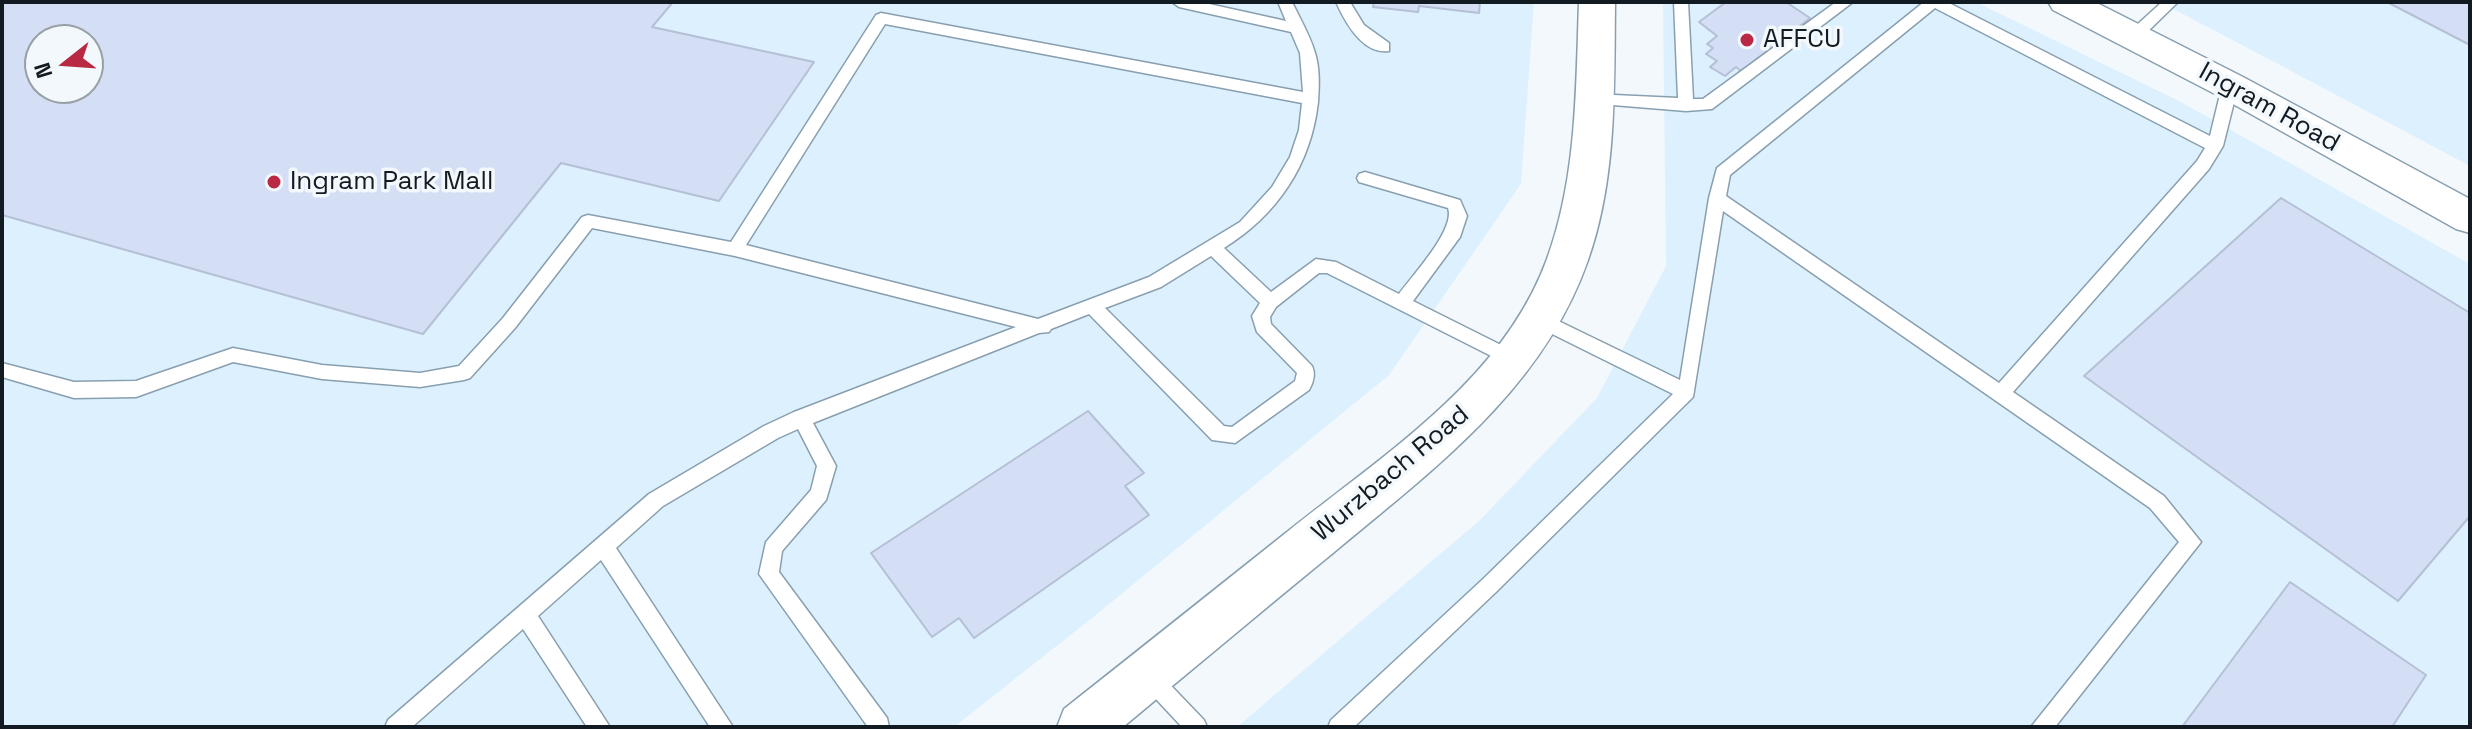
<!DOCTYPE html>
<html>
<head>
<meta charset="utf-8">
<style>
	body { margin:0 }
	#map { position:relative; width:2472px; height:729px; overflow:hidden; background:#f3f8fc; font-family:"Space Grotesk",sans-serif }
	canvas { display:block }
	.frame { position:absolute; inset:0; border:4px solid #131b22; pointer-events:none }
	.north { position:absolute; left:24px; top:24px; width:80px; height:80px; box-sizing:border-box; background:#f3f8fc; border:2px solid #99a0a5; border-radius:50%; rotate:253deg; font-size:22px; font-weight:700; line-height:32px; text-align:center; color:#131b22 }
	.north::after { content:''; display:block; margin:auto; width:28px; height:36px; background:#ba2944; clip-path:polygon(50% 0,100% 100%,50% 72%,0 100%) }
</style>
</head>
<body>
<div id="map">
<canvas width="2472" height="729"></canvas>
<div class="frame"></div>
<div class="north">N</div>
</div>
<script>
const c = document.querySelector('canvas').getContext('2d');
c.lineJoin = 'round';
function fill(path, color) { c.fillStyle = color; c.fill(path, 'evenodd'); }
function trace(path, color, width, dash) { c.strokeStyle = color; c.lineWidth = width; c.lineCap = dash ? 'butt' : 'round'; c.setLineDash(dash || []); c.stroke(path); }
function drawText(font, color, halo, rows, align = 'center') {
  c.font = font + ' "Space Grotesk",sans-serif'; c.lineWidth = 7; c.setLineDash([]); c.textBaseline = 'middle'; c.strokeStyle = halo; c.fillStyle = color; for (const [text, x, y, turn = 0] of rows) {
    c.save(); c.translate(x, y); c.rotate((+turn || 0) * Math.PI / 180); c.textAlign = isNaN(turn) ? turn : align; if (halo) c.strokeText(text, 0, 0); c.fillText(text, 0, 0); c.restore();
  }
}
fill(new Path2D(`
	M2,2H1534L1521,184L1389,375L1092,618L954,727H2ZM40,40H88V88H40Z
	M1663,2H1976L2179,101L2470,264V727H1237L1480,520L1597,398L1666,266Z
	M2160,2H2470V166L2278,64Z`), '#ddf0fd');
const building = new Path2D(`
	M2,2H673L652,27L814,62L719,201L561,163L423,334L2,215ZM40,40H88V88H40Z
	M1374,2H1480L1479,13L1419,6L1418,12L1373,7Z
	M1726,2H1786L1810,18L1741,71L1736,67L1725,76L1710,67L1717,61L1706,54L1713,48L1707,44L1717,36L1699,22Z
	M2387,2H2470V45Z
	M2281,198L2470,313V516L2398,601L2084,376Z
	M1088,411L1144,473L1125,486L1149,515L974,638L959,618L932,637L871,553Z
	M2290,582L2426,675L2392,727H2182Z`);
fill(building, '#d4def5');
trace(building, '#b5bfd6', 2);
const service = new Path2D(`
	M1172,2H1200L1286,21L1278,2H1292C1300,19 1310,35 1315,53C1320,69 1319,87 1318,102C1311,165 1277,215 1224,248L1271,292L1316,259L1336,262L1399,294C1412,276 1456,229 1448,208L1359,182L1357,178L1359,174L1365,172L1460,200L1467,216L1460,237L1413,301L1521,355L1524,360L1521,365H1509L1327,273H1319L1276,307L1270,317L1271,324L1312,366C1316,374 1313,383 1309,390L1235,443L1212,440L1089,314L1051,329L1049,332L1039,333L813,423L836,466L826,500L782,551L779,572L887,718L889,727H868L759,574L766,542L811,490L817,466L798,429L778,438L663,506L616,548L733,727H710L601,560L538,616L610,727H587L523,629L412,727H385L388,720L649,494L764,426L794,412L1016,327L735,256L592,228L515,328L470,378L464,380L420,387L322,379L233,362L136,397L74,398L2,377V363L74,382L136,381L233,348L322,365L420,373L459,366L503,318L582,217L588,215L731,242L876,15L881,13L1303,92L1300,53L1291,32L1179,7ZM885,24L1302,103L1299,130L1290,157L1272,187L1240,222L1149,277L1038,319L746,245ZM1211,256L1260,303L1252,316L1257,332L1297,373L1295,381L1232,427L1224,426L1105,308L1161,287Z
	M1336,2H1350L1364,25L1389,43V51C1363,55 1345,22 1336,2Z
	M1674,2H1688L1693,99H1703L1836,2H1853L1712,109L1686,111L1588,103L1585,99L1593,94L1678,98Z
	M1924,2H1947L2210,136L2222,86L2230,81L2238,86L2223,146L2209,169L2013,392L2164,496L2201,542L2055,727H2031L2179,542L2150,508L1723,211L1693,397L1496,592L1354,727H1328L1331,720L1482,580L1673,394L1532,324L1529,319L1532,314H1544L1680,380L1709,198L1717,168ZM1935,8L2205,148L2197,161L1999,383L1726,196L1730,175Z
	M2162,2H2178L2139,40H2129V32Z
	M1149,667L1156,670L1204,720L1207,727H1182L1142,684L1139,677L1142,670Z`);
const tertiary = new Path2D(`
	M2048,2H2095L2243,77L2470,199V233L2456,229L2217,95L2053,10Z`);
const secondary = new Path2D(`
	M1579,2H1615C1614,88 1617,178 1588,260C1543,389 1434,469 1333,553C1263,610 1193,669 1123,727H1057L1064,709C1139,650 1213,591 1287,532C1383,455 1503,380 1547,259C1577,177 1576,88 1579,2Z`);
trace(service, '#889faf', 3);
trace(tertiary, '#889faf', 3);
trace(secondary, '#889faf', 3);
fill(service, '#fff');
fill(tertiary, '#fff');
fill(secondary, '#fff');
for (const [x, y, r, color] of [
	[1747,40,8,"#ba2944"],
	[274,182,8,"#ba2944"]
]) { const dot = new Path2D(); dot.arc(x, y, r, 0, 2 * Math.PI); c.fillStyle = color; c.fill(dot); trace(dot, '#f3f8fc', 3); }
drawText('26px', '#131b22', '#f3f8fc', [
	["AFFCU",1763,40],
	["Ingram Park Mall",290,182]
], 'left');
drawText('26px', '#131b22', '#f3f8fc', [
	["Ingram Road",2269,108,29],
	["Wurzbach Road",1391,474,-40]
]);
</script>
</body>
</html>
